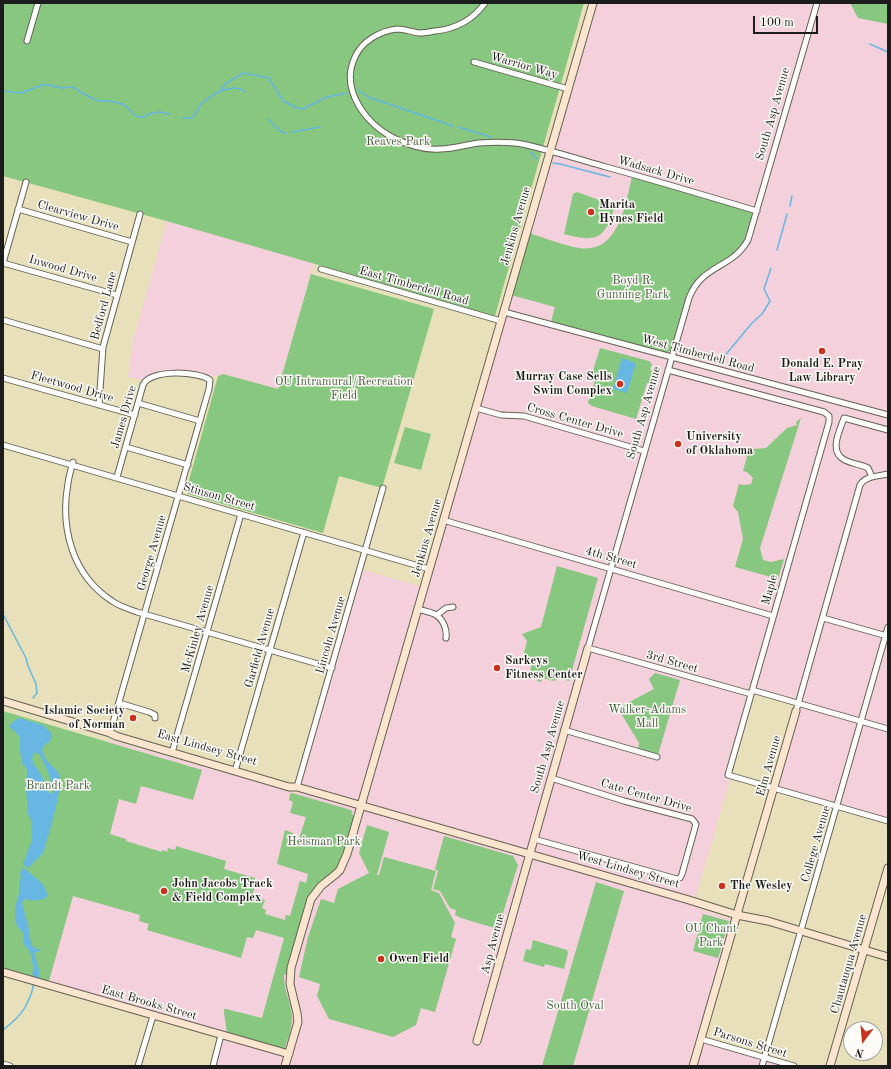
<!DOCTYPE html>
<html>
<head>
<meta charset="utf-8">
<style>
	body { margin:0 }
	#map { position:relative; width:891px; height:1069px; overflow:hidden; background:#e7e0ba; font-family:"Old Standard TT",serif }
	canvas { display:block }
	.frame { position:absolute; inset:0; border:4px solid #1c1c1c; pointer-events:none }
	.north { position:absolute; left:843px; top:1021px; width:40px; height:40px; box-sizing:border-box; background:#fdfcf7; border:1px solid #a3a29f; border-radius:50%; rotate:196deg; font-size:11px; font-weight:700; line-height:16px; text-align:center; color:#1c1c1c }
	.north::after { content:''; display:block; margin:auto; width:14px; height:18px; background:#c8321e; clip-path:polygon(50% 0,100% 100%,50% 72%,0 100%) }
	.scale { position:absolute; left:753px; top:16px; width:65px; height:18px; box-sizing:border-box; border:2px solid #1c1c1c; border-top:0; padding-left:5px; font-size:12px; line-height:14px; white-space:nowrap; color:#1c1c1c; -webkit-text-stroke:3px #fdfcf7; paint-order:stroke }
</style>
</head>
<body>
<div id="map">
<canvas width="891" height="1069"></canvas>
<div class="frame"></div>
<div class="north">N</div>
<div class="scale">100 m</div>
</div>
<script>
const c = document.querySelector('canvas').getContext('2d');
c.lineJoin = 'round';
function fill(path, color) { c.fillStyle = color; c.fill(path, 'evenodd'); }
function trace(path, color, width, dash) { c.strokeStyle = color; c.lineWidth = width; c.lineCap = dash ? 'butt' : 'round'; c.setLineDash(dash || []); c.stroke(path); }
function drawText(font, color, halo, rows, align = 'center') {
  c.font = font + ' "Old Standard TT",serif'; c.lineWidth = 3; c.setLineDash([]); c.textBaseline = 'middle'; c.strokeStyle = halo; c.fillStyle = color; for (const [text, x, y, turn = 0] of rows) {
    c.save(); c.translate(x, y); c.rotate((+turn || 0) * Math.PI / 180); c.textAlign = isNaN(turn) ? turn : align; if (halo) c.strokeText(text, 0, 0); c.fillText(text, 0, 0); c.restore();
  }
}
fill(new Path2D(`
	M597,3H888V819L777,787L801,702L750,687L725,774L730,780L693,906L702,910L734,920L698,1041L784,1066H216L224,1033L43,982L110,740L298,794L363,570L426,588L589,23Z
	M167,221L314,263L278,389L223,374L218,376H151L140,380L128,377L133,341Z`), '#f4cfdc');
fill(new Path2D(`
	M3,3H584L495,316L163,220L3,176Z
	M850,3H888V24L858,18Z
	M632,177L754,213C751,224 749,239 741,248C731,260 716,263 704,272C698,277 692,285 688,292L671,350L667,353L551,322L555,307L511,295L529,233C545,238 562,245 579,248C619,254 625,205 632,177Z
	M577,192L615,206C605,239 597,243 564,234L573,194Z
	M311,274L434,309L382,488L339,476L323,533L188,494L186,491L218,376L223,374L278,389Z
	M600,348L649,361L652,364L650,370L656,372L653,385L647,383L636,419L592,406L588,403L595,380L591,377Z
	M801,418L760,548L763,560L771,562L784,559L778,579L735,567L743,539L738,512L733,506L739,484L745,485L751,484L753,478L747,472L743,471L747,457L741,450L766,448L787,428L797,425L796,422Z
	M405,427L431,434L421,470L394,463Z
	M557,566L598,578L569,681L558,678L554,681L543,678L541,682L537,681L538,677L529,674L532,663L522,661L527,641L522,634L541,627Z
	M655,673L680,680L658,755L638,749L639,743L619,710L621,709L620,707L654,689L649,679Z
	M3,711L202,770L193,800L141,786L136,804L119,799L110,834L126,839V841L162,852V850L167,852L168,848L175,850L176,846L226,861L224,869L255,878L253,885L255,886L252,896L265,900L262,908L266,910L265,914L285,920L286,915L290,916L300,881L306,883L308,874L277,864L285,830L293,833L291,840L298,842L306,817L290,813L293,802L289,800L290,794L292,793L351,810L353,813H351L354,816L347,854L340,870L317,890L290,976L284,974C283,990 292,1003 292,1018C292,1029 288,1039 284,1050L227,1033L224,1012V1009H226L262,1018L284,938L256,930L253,938L247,937L241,958L147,930L149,924L139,921L140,915L73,896L49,981L3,968Z
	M367,825L389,832L377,875H379L384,857L436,871L431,890L439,893L455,923L451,937L456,939L435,1012L421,1008L416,1025L393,1037L329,1019L317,996L320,984L299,977L308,937L321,899L334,903L338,889L369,873L359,853Z
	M444,836L513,856L518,865L498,929L461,918L455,915L456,910L450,908L440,891L433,889L438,871L435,869Z
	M596,882L624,891L573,1066H542Z
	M703,914L729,921L718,958L693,951Z
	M533,940L567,950L568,953L564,969L545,964L544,967L523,961L526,949L531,950Z`), '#87c77f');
fill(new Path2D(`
	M622,358L636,363L627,393L613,389Z
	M19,718L43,725L52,734L50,742L45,744L42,750C44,756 47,762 52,766C54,768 57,770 58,772C65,786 48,835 44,851L42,854L28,868L23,864L31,843L32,834L31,820L28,814L26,788L27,770L22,763L20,750V737L9,726L15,720ZM34,753C37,753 38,753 40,755C44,761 54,786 53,792L52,794L49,793C46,786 44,780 41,774C37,767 29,762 34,753Z
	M23,867L43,884L48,896C40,902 34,901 25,899L22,903L28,924L31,944L34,948L40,949V951L34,953L39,970V977L37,978H34L32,973L34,970L30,952L24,944L23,933L17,926L15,918V908L19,893V882L21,878L20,874Z`), '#67b7e2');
trace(new Path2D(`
	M870,44L888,52
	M358,90L368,97L383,102L453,126
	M3,91L21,93L43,85H49L62,88L71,87L77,89L80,92L98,101H110L122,104L127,107L132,113L138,117H143L152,113L160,112L170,114
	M219,93L225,84L243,73L269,78L283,101L297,108L303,109L327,97L347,93
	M183,118H192C196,114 198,108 201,104C211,95 233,81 245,92
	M268,119L281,132L286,133
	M458,127L491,137
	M292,132L320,127
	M531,152L537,159
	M553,163L560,164L610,177
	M790,206L792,196
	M777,250L787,214
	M723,358L752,323L762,314L770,301L764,289L771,268
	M3,614L26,658L28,666L36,684L37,693L33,698
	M3,1030C21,1016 29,1006 34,983`), '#67b7e2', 1.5);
const street = new Path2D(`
	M485,3C472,21 456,29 435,31C430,32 424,33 419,33C412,32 404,29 397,29C380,31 362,41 355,57C339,91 368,127 398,140C411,146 426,150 440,149C453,149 465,145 478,143C492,142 507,141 522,144C550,150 578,159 606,167C657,181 707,196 757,211
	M27,41L38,3
	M474,62L568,89
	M26,182L3,263L117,295
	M18,209L132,242
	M321,269L501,321
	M504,312L888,415
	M3,320L103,349
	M668,370L824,412L829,416V422L728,775L888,821
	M3,378L135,415
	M138,403L200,421
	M99,405L103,347L140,214
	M476,408L501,415L524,416L644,451
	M3,445L429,569
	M126,447L188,465
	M73,462C71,469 69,476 68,483C60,528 72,575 112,601C119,606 128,609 137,612L332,668
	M872,477L868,468C860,464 851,464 843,459C829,450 840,430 844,418L888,430
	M443,520L773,616
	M418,609C423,611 432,612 436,615C444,620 447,630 446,638
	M437,615L446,608L453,607
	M823,618L887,636
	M752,690L888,729
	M751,694L588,648L689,298C702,264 732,269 748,240L817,3
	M119,703L149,712L155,715V718
	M796,711L860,485C865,476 879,476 888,474
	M564,730L657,757
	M110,733L209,389L210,380C198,371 150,369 143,385L117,477
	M173,749L241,514
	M235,771L304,532
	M297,787L383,488
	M534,839L677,879L680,878L682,874L696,824L692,819L624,801L551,778
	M701,1039L794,1066
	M3,1064L10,1066
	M138,1066L153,1016
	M213,1066L221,1035
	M762,1066L888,627`);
const secondary = new Path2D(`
	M3,701L110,733L116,736L289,787H297L689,900L737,915L768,921L888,957
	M3,972L289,1054
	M477,1041L588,648
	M285,1066L298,1022L297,1013L290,984L291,968L311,899L321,886L336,874L340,870L347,854L593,3
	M693,1066L796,711
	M830,1066L888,868`);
trace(street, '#636153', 7);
trace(secondary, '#636153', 9);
trace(street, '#fff', 5);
trace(secondary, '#fbe5cf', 7);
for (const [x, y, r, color] of [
	[591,212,4,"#c8321e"],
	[822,351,4,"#c8321e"],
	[620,384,4,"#c8321e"],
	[678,444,4,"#c8321e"],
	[497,668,4,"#c8321e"],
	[133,718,4,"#c8321e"],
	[722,886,4,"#c8321e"],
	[164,891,4,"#c8321e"],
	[381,959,4,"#c8321e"]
]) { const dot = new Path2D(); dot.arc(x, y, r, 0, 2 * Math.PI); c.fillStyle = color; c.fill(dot); trace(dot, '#fdfcf7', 1.5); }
drawText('12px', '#1c1c1c', '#fdfcf7', [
	["Warrior Way",524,66,16],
	["South Asp Avenue",773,114,-74],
	["Wadsack Drive",656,171,16],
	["Clearview Drive",78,216,16],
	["Jenkins Avenue",516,226,-74],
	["Inwood Drive",63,269,16],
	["East Timberdell Road",414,286,16],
	["Bedford Lane",104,306,-75],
	["West Timberdell Road",698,354,15],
	["Fleetwood Drive",72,387,16],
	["South Asp Avenue",644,413,-74],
	["James Drive",124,417,-74],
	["Cross Center Drive",575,421,16],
	["Stinson Street",219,497,16],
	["Jenkins Avenue",427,538,-74],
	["George Avenue",152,553,-74],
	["4th Street",611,558,16],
	["Maple",770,590,-74],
	["McKinley Avenue",198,629,-74],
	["Lincoln Avenue",331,635,-74],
	["Garfield Avenue",260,648,-74],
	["3rd Street",672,662,16],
	["South Asp Avenue",548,747,-74],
	["East Lindsey Street",207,748,16],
	["Elm Avenue",769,766,-74],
	["Cate Center Drive",646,796,16],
	["College Avenue",816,844,-74],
	["West Lindsey Street",628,870,16],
	["Asp Avenue",493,944,-75],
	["Chautauqua Avenue",849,964,-74],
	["East Brooks Street",149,1003,16],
	["Parsons Street",750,1043,17]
]);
drawText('12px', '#476044', '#fdfcf7', [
	["Reaves Park",398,142],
	["Boyd R.",633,281],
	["Gunning Park",633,295],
	["OU Intramural/Recreation",344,382],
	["Field",344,396],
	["Walker-Adams",647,710],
	["Mall",647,724],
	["Brandt Park",58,786],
	["Heisman Park",324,842],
	["OU Chant",711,929],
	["Park",711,943],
	["South Oval",575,1006]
]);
drawText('bold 12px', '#1c1c1c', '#fdfcf7', [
	["Marita",599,205],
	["Hynes Field",599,219],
	["Donald E. Pray",822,364,"center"],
	["Law Library",822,378,"center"],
	["Murray Case Sells",612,377,"right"],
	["Swim Complex",612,391,"right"],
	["University",686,437],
	["of Oklahoma",686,451],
	["Sarkeys",505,661],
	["Fitness Center",505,675],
	["Islamic Society",125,711,"right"],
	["of Norman",125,725,"right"],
	["John Jacobs Track",172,884],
	["& Field Complex",172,898],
	["The Wesley",730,886],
	["Owen Field",389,959]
], 'left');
</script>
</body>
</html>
